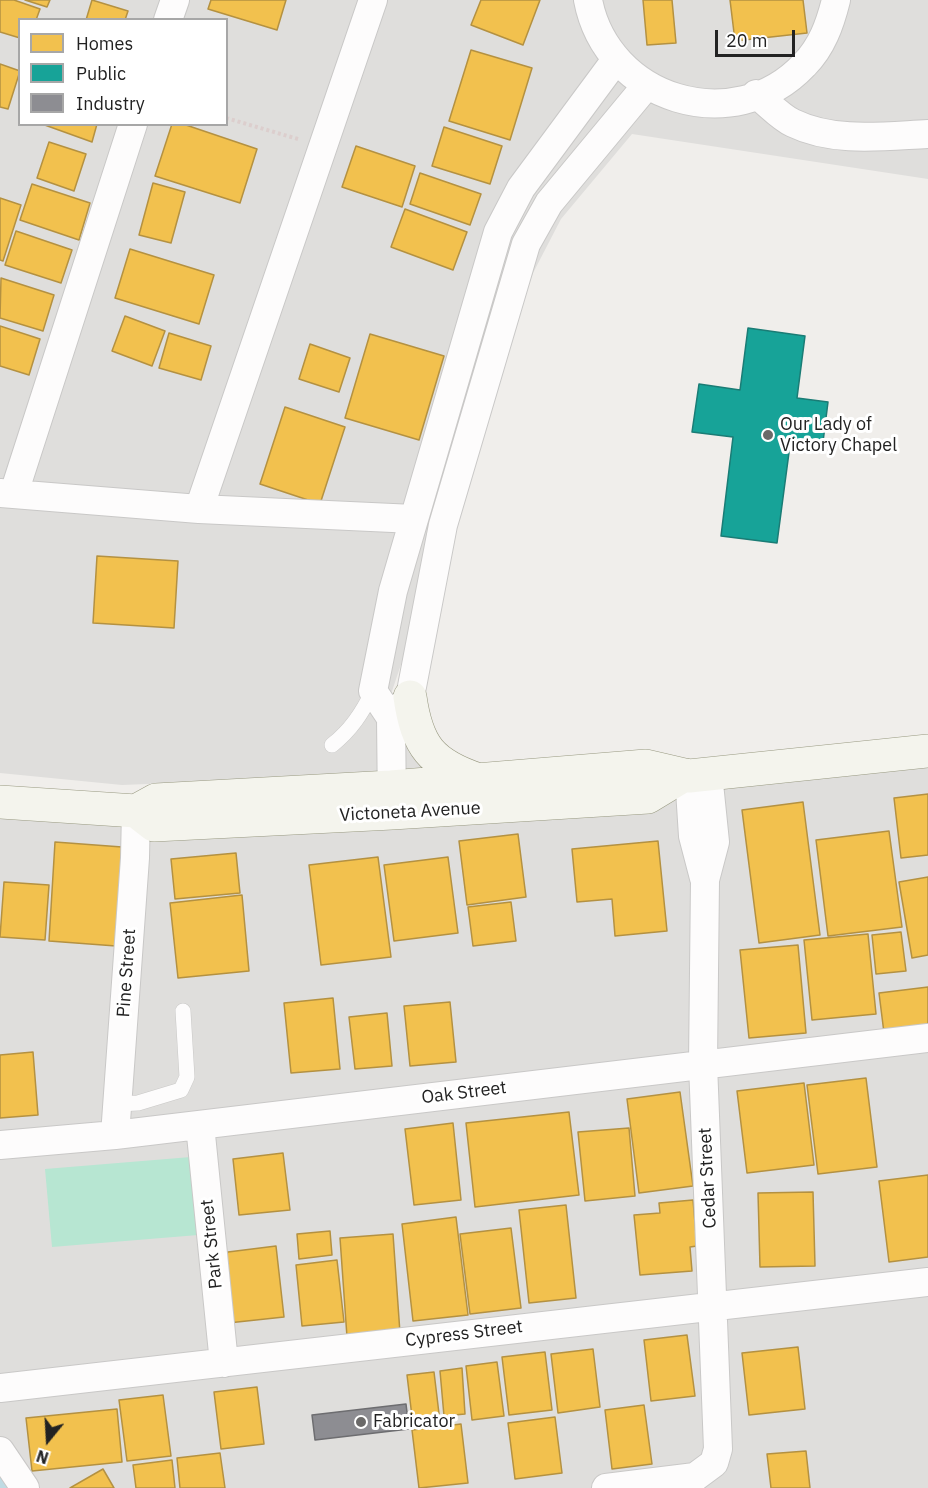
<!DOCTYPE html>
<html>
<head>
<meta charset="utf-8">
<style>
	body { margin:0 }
	#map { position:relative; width:928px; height:1488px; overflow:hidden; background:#f0eeeb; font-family:"IBM Plex Sans",sans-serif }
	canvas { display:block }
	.legend { position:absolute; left:18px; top:18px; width:210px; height:108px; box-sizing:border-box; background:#fff; border:2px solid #a7a7a7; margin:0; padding:8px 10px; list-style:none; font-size:18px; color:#222 }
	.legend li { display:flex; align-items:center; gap:12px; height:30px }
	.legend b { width:30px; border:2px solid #a7a7a7 }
	.north { position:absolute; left:18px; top:1410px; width:60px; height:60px; -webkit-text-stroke:4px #fff; paint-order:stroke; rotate:198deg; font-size:16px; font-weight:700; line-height:24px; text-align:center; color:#222 }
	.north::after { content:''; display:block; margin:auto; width:21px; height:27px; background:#222; clip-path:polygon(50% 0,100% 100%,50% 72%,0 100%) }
	.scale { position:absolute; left:715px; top:30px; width:80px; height:27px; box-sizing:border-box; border:3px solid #222; border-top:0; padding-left:8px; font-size:18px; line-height:21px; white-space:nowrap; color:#222; -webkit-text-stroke:4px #fff; paint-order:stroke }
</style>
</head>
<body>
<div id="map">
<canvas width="928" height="1488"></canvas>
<ul class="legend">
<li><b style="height:16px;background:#f2c14e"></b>Homes</li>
<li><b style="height:16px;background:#17a398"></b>Public</li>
<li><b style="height:16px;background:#8d8d92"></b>Industry</li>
</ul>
<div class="north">N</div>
<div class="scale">20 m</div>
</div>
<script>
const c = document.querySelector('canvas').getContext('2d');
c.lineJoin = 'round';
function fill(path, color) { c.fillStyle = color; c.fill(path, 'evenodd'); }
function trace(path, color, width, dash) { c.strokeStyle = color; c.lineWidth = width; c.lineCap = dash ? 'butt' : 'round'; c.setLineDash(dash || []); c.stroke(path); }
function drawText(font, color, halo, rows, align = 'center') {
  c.font = font + ' "IBM Plex Sans",sans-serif'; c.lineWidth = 6; c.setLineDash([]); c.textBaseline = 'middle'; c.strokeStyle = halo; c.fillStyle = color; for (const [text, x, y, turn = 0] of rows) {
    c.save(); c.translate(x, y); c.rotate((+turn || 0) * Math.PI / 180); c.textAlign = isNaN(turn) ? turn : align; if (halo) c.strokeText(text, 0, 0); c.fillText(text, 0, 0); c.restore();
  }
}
fill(new Path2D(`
	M0,0H928V179L632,134L561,219L533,273L391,694L474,771L122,785L0,773ZM20,20H226V124H20Z
	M928,761V1488H20L0,1461V813Z`), '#dfdedc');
fill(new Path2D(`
	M191,1157L198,1235L52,1247L45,1169Z`), '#b7e6d2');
const homes = new Path2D(`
	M0,0H14L40,9L36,20H20V38L0,32Z
	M25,0H50L47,7Z
	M92,0L128,11L125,20H86Z
	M211,0H286L277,30L208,9Z
	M481,0H540L523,45L471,25Z
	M643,0H672L676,43L647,45Z
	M730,0H803L807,33L735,41Z
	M471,50L532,68L510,140L449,121Z
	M0,64L20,71L8,109L0,107Z
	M42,124H97L92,142Z
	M172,124H183L257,149L240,203L155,176Z
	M444,127L502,146L490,184L432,166Z
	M49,142L86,154L74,191L37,178Z
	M356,146L415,166L402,207L342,187Z
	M420,173L481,194L470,225L410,204Z
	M153,183L185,192L171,243L139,235Z
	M32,184L90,203L79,240L20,220Z
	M0,198L21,205L3,261L0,260Z
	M405,209L467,232L453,270L391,247Z
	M16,231L72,250L61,283L5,265Z
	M130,249L214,275L199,324L115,298Z
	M1,278L54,295L43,331L0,318Z
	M125,316L165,331L152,366L112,351Z
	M0,326L40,339L29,375L0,366Z
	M169,333L211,346L201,380L159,368Z
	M370,334L444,356L419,440L345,418Z
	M310,344L350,358L339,392L299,379Z
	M285,407L345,427L320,504L260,484Z
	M97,556L178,561L174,628L93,623Z
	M928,794V855L901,858L894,798Z
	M803,802L820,935L759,943L742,810Z
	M889,831L902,927L828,936L816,840Z
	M518,834L526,897L467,905L459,841Z
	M658,841L667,931L615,936L612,899L577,902L572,849Z
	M55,842L122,847L116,946L49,941Z
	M236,853L240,893L175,899L171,859Z
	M378,857L391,957L321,965L309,865Z
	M448,857L458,933L394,941L384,865Z
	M928,877V955L912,958L899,882Z
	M4,882L49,885L45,940L0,937Z
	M242,895L249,971L178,978L170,903Z
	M511,902L516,941L473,946L468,907Z
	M901,932L906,971L876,974L872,935Z
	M868,934L876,1014L812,1020L804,940Z
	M798,945L806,1033L749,1038L740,950Z
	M928,987V1028L884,1033L879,993Z
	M333,998L340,1069L291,1073L284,1003Z
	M450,1002L456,1062L410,1066L404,1006Z
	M387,1013L392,1066L355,1069L349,1017Z
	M33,1052L38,1115L0,1118V1055Z
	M866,1078L877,1167L818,1174L807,1085Z
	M804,1083L814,1165L747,1173L737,1091Z
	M680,1092L693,1186L639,1193L627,1099Z
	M569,1112L579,1195L475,1207L466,1123Z
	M453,1123L461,1200L414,1205L405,1129Z
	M629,1128L635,1196L585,1201L578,1132Z
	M283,1153L290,1210L239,1215L233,1159Z
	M928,1175V1257L889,1262L879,1181Z
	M813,1192L815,1266L760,1267L758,1193Z
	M693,1200L697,1246L690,1247L692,1271L640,1275L634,1215L660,1213L659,1203Z
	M566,1205L576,1298L529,1303L519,1210Z
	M456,1217L468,1315L413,1321L402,1224Z
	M511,1228L521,1308L470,1314L460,1234Z
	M330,1231L332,1255L299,1259L297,1234Z
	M393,1234L400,1333L347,1337L340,1238Z
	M276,1246L284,1317L228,1323L220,1253Z
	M337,1260L344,1322L302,1326L296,1265Z
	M687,1335L695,1396L651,1401L644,1340Z
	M798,1347L805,1409L749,1415L742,1353Z
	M593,1349L600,1407L558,1413L551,1354Z
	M545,1352L552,1410L509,1415L502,1357Z
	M497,1362L504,1416L472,1420L466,1366Z
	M462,1368L465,1414L444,1416L440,1371Z
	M434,1372L440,1422L413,1425L407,1375Z
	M257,1387L264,1444L221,1449L214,1392Z
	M163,1395L171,1456L127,1461L119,1400Z
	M644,1405L652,1464L612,1469L605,1410Z
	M117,1409L122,1462L32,1471L26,1418Z
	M555,1417L562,1473L515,1479L508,1423Z
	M461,1424L468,1483L419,1488L412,1430Z
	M806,1451L810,1488H771L767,1454Z
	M220,1453L225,1488H180L177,1458Z
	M172,1460L175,1488H136L133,1465Z
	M103,1469L114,1488H70Z`);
fill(homes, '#f2c14e');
trace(homes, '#b49141', 1.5);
const public = new Path2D(`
	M748,328L805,336L797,398L828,402L822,450L790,445L777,543L721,536L733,437L692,432L699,384L740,390Z`);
fill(public, '#17a398');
trace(public, '#1a7c75', 1.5);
const industry = new Path2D(`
	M406,1404L409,1429L315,1440L312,1415Z`);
fill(industry, '#8d8d92');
trace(industry, '#6d6d70', 1.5);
trace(new Path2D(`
	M0,1481L5,1488`), '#bfdbe3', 8);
const lane = new Path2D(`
	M332,745C351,730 362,713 373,691
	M117,1104L138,1103L181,1090L187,1077L183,1011`);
const street = new Path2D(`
	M588,0C607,100 734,139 804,65C822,47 830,24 836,0
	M168,20L175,0
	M756,94C768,103 780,117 793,123C834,143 884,136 928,134
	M0,493L199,509L414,519
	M14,493L133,124
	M199,509L373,0
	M394,714L410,697L443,525L526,244L549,203L646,86
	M690,790L693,836L704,878
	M392,810L391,718L373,691L393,591L498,232L521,188L615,61
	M200,1125L224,1363
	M115,1135L135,858L136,811
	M0,1145L115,1135L928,1038
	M0,1388L928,1282
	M0,1451L25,1488
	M606,1488L695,1477L714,1463L718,1449L703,1064L705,880L715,842L708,774`);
const secondary = new Path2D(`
	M410,697C417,746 431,764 479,780
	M0,802L136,811L154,825L392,813L648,797L681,777
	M136,811L156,800L391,787L646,766L689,776L928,751`);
trace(lane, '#c9c8c7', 16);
trace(street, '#c9c8c7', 30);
trace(secondary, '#999a82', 34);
trace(new Path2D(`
	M226,118L298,139`), '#dccecd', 4, [3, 3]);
trace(lane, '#fdfcfc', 15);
trace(street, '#fdfcfc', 28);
trace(secondary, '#f4f4ed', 33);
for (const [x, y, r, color] of [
	[768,435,6,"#6a6968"],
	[361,1422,6,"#6a6968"]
]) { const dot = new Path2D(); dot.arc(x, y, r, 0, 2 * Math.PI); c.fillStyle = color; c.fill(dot); trace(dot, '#fff', 2); }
drawText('18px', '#222', '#fff', [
	["Our Lady of",780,425],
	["Victory Chapel",780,446],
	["Fabricator",373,1422]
], 'left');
drawText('18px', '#222', '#fff', [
	["Victoneta Avenue",410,812,-3],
	["Pine Street",127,973,-86],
	["Oak Street",464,1093,-7],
	["Cedar Street",708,1178,-93],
	["Park Street",212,1244,-96],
	["Cypress Street",464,1334,-7]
]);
</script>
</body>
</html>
